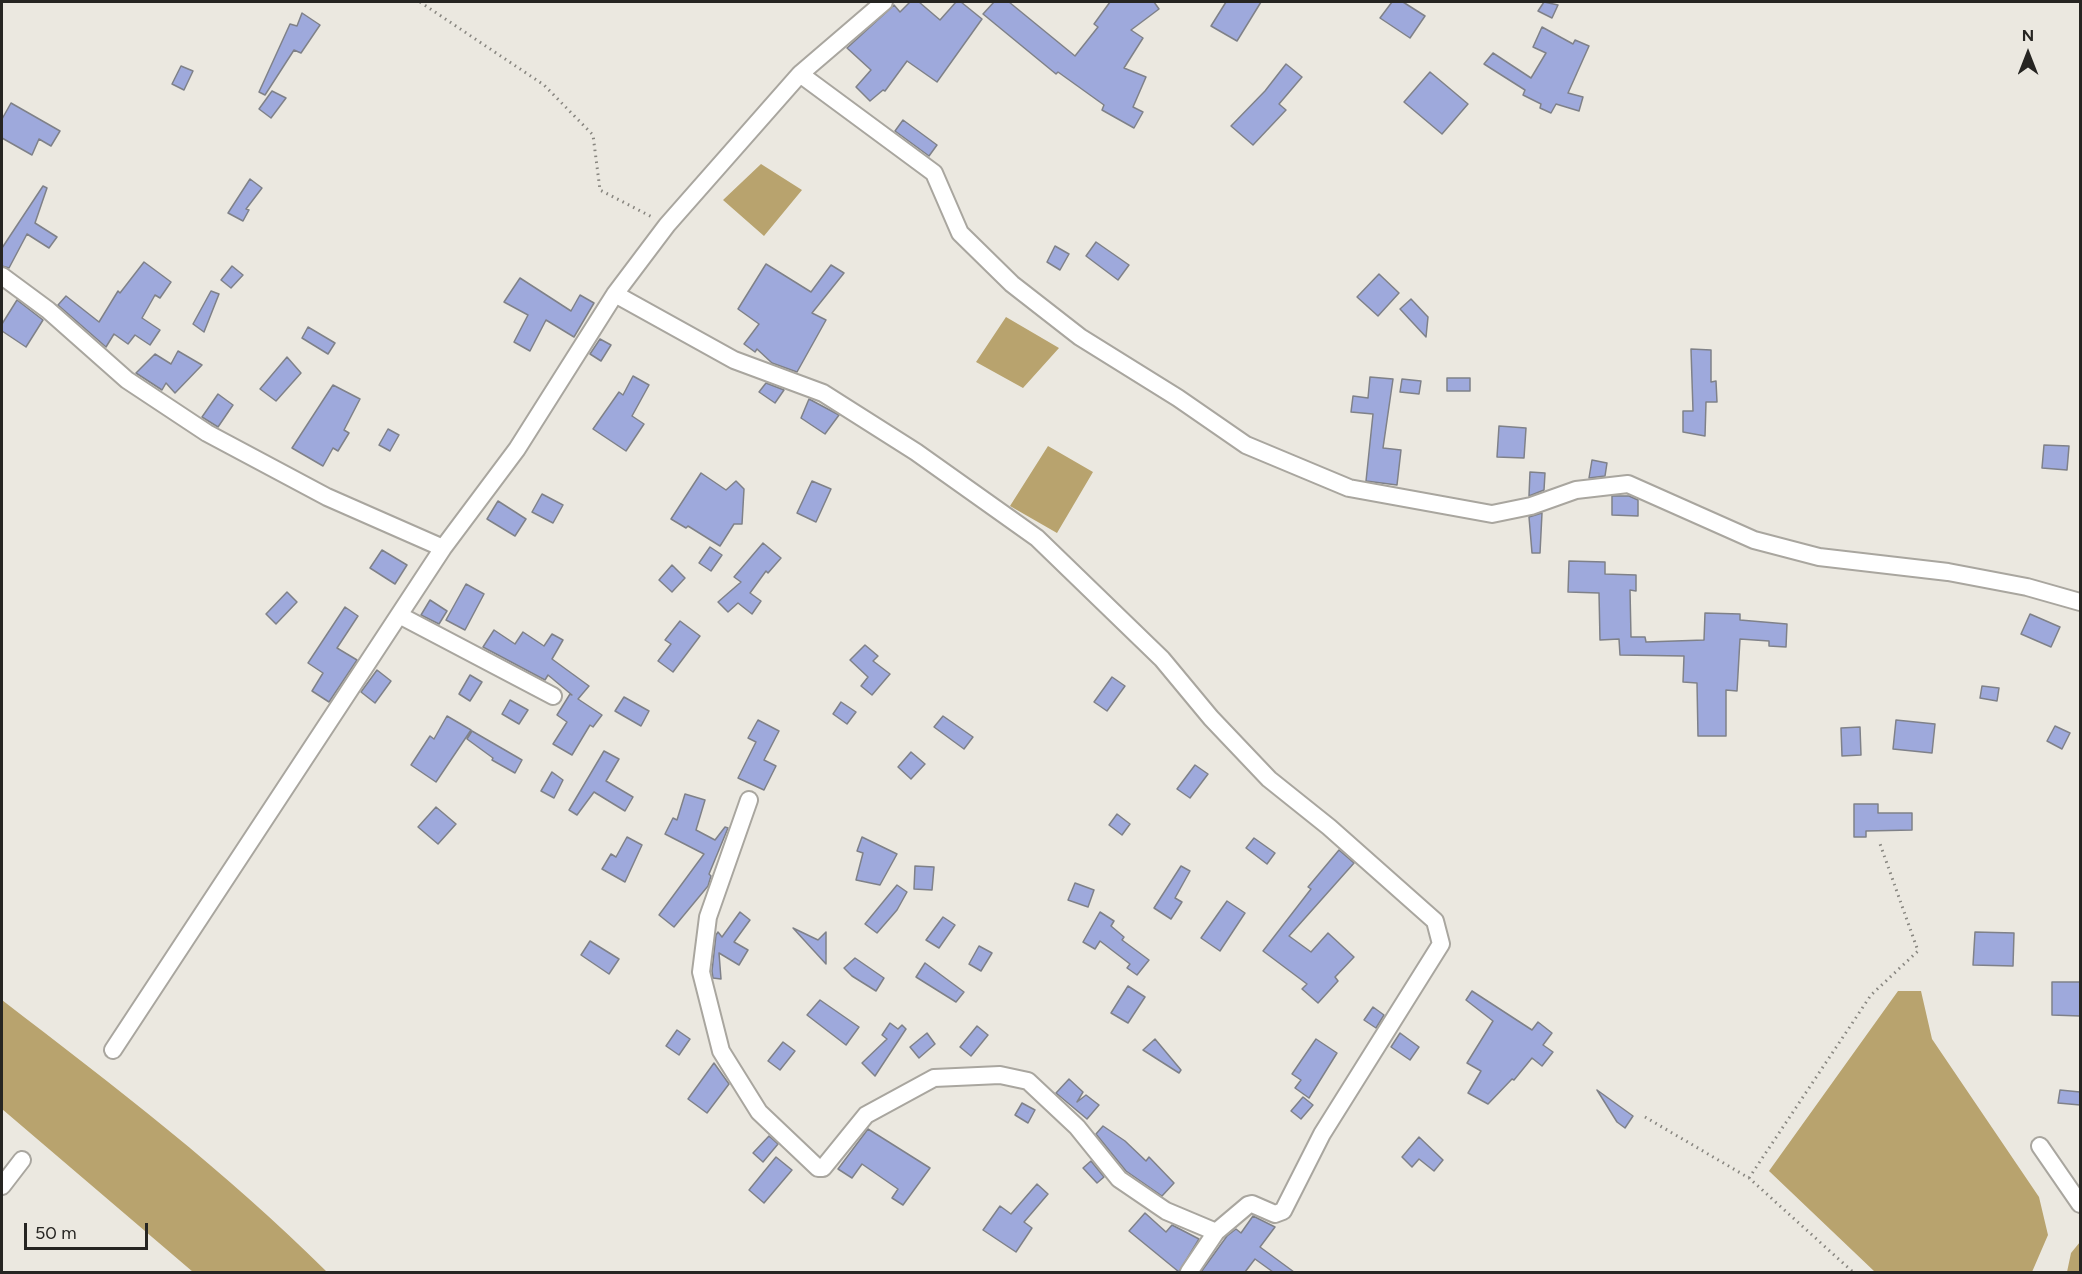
<!DOCTYPE html>
<html>
<head>
<meta charset="utf-8">
<style>
	body { margin:0 }
	#map { position:relative; width:2082px; height:1274px; overflow:hidden; background:#ebe8e0; font-family:Figtree,sans-serif }
	canvas { display:block }
	.frame { position:absolute; inset:0; border:3px solid #262522; pointer-events:none }
	.north { position:absolute; left:1998px; top:24px; width:60px; height:60px; -webkit-text-stroke:4px #ebe8e0; paint-order:stroke; rotate:0deg; font-size:16px; font-weight:700; line-height:24px; text-align:center; color:#262522 }
	.north::after { content:''; display:block; margin:auto; width:21px; height:27px; background:#262522; clip-path:polygon(50% 0,100% 100%,50% 72%,0 100%) }
	.scale { position:absolute; left:24px; top:1223px; width:124px; height:27px; box-sizing:border-box; border:3px solid #262522; border-top:0; padding-left:8px; font-size:18px; line-height:21px; white-space:nowrap; color:#262522; -webkit-text-stroke:4px #ebe8e0; paint-order:stroke }
</style>
</head>
<body>
<div id="map">
<canvas width="2082" height="1274"></canvas>
<div class="frame"></div>
<div class="north">N</div>
<div class="scale">50 m</div>
</div>
<script>
const c = document.querySelector('canvas').getContext('2d');
c.lineJoin = 'round';
function fill(path, color) { c.fillStyle = color; c.fill(path, 'evenodd'); }
function trace(path, color, width, dash) { c.strokeStyle = color; c.lineWidth = width; c.lineCap = dash ? 'butt' : 'round'; c.setLineDash(dash || []); c.stroke(path); }
fill(new Path2D(`
	M761,164L802,190L764,236L723,200Z
	M1006,317L1059,348L1023,388L976,362Z
	M1048,446L1093,472L1057,533L1010,506Z
	M1898,991H1921L1932,1039L2039,1197L2048,1235L2032,1272H1875L1769,1171Z
	M2,1000C114,1086 227,1172 327,1272H193L2,1109Z
	M2080,1242V1272H2067L2071,1253Z`), '#b8a36e');
const building = new Path2D(`
	M910,2H919L940,20L956,2H961L982,19L937,82L907,61L885,91L883,90L870,101L856,87L871,70L847,48L894,5L900,12Z
	M994,2H1009L1075,56L1098,27L1094,24L1110,2H1154L1159,9L1131,30L1143,38L1124,68L1146,77L1133,107L1143,112L1134,128L1102,110L1104,105L1058,72L1056,74L983,14Z
	M1226,2H1261L1237,41L1211,26Z
	M1392,2H1403L1425,16L1410,38L1380,18Z
	M1544,2L1558,5L1552,18L1538,11Z
	M302,13L320,25L301,53L294,50L265,95L259,92L290,24L297,26Z
	M1542,27L1573,44L1575,40L1589,46L1568,93L1583,97L1579,111L1556,104L1551,113L1540,108L1541,104L1523,95L1525,90L1484,64L1493,53L1531,78L1546,53L1533,47Z
	M1286,64L1302,77L1279,104L1286,110L1253,145L1231,126L1265,91Z
	M181,66L193,71L184,90L172,84Z
	M1430,72L1468,104L1442,134L1404,102Z
	M272,91L286,98L271,118L259,109Z
	M11,103L60,131L51,146L39,139L32,155L2,138V119Z
	M903,120L937,145L929,156L895,131Z
	M250,179L262,188L246,209L249,210L243,221L228,213Z
	M43,186L47,188L35,223L57,237L49,248L27,234L9,268L2,266V248Z
	M1096,242L1129,265L1118,280L1086,256Z
	M1055,246L1069,254L1060,270L1047,262Z
	M144,262L171,282L160,298L155,295L142,318L160,330L150,345L135,335L128,344L114,334L106,347L58,305L66,296L99,322L118,291L120,293Z
	M766,264L811,292L831,265L844,273L812,313L826,320L797,372L772,363L757,349L755,352L744,344L759,324L738,309Z
	M232,266L243,275L231,288L221,280Z
	M1379,274L1399,293L1378,316L1357,297Z
	M520,278L571,311L580,295L594,303L574,337L546,320L530,351L514,342L528,315L504,302Z
	M211,291L219,294L204,332L193,324Z
	M1411,299L1428,317L1426,337L1400,309Z
	M17,300L43,320L26,347L2,331V324Z
	M308,327L335,343L328,354L302,338Z
	M600,339L611,345L601,361L590,354Z
	M1691,349L1711,350V382L1716,381L1717,402H1706L1705,436L1683,432V411H1693Z
	M178,351L202,365L175,393L166,383L162,390L136,373L155,354L171,364Z
	M287,357L301,373L276,401L260,389Z
	M633,376L649,385L632,416L644,424L626,451L593,429L619,392L623,395Z
	M1370,377L1393,379L1383,448L1401,450L1397,485L1366,481L1373,414L1351,412L1353,396L1368,398Z
	M1447,378H1470V391H1447Z
	M1402,379L1421,381L1419,394L1400,392Z
	M766,383L784,390L775,403L759,392Z
	M333,385L360,399L344,430L349,433L338,451L333,448L323,466L292,448Z
	M218,394L233,405L218,427L202,417Z
	M809,399L839,415L825,434L801,418Z
	M1499,426L1526,428L1524,458L1497,457Z
	M388,429L399,435L390,451L379,445Z
	M2044,445L2069,446L2067,470L2042,468Z
	M1592,460L1607,463L1605,476L1589,478Z
	M1530,472L1545,473L1544,490L1529,496Z
	M701,473L726,490L736,481L744,489L742,524H734L720,546L688,526L686,528L671,519Z
	M812,481L831,489L816,522L797,513Z
	M542,494L563,505L553,523L532,512Z
	M1612,496H1629L1638,500V516L1612,515Z
	M498,501L526,519L515,536L487,519Z
	M1542,513L1540,553H1532L1529,517Z
	M763,543L781,558L768,573L766,571L750,593L761,601L752,614L738,603L728,612L718,602L741,582L734,577Z
	M710,547L722,555L711,571L699,563Z
	M382,550L407,565L395,584L370,568Z
	M1569,561L1605,562V574L1636,575V591L1630,590L1631,637H1645L1646,642L1704,640L1705,613L1740,614V620L1787,624L1786,647L1769,646V641L1740,639L1737,691L1726,690V736H1698L1697,683L1683,682L1684,656L1620,655L1619,639L1600,640L1599,593L1568,592Z
	M672,565L685,578L672,592L659,580Z
	M466,584L484,594L465,630L446,620Z
	M287,592L297,602L276,624L266,614Z
	M430,600L447,611L439,624L421,615Z
	M345,607L358,616L337,648L357,660L329,702L312,691L323,673L308,663Z
	M2030,614L2060,627L2051,647L2021,634Z
	M680,621L700,636L673,672L658,661L671,644L665,640Z
	M494,630L515,644L523,632L544,646L552,634L563,640L552,659L589,686L578,699L602,715L593,727L590,725L572,755L553,744L567,722L557,715L570,694L572,695L548,675L545,680L483,647Z
	M865,645L878,656L873,661L890,674L872,695L861,686L868,677L850,660Z
	M377,670L391,681L375,703L361,692Z
	M470,675L482,682L470,701L459,694Z
	M1112,677L1125,686L1107,711L1094,702Z
	M1982,686L1999,688L1997,701L1980,698Z
	M624,697L649,711L641,726L615,711Z
	M510,700L528,710L519,724L502,714Z
	M841,702L856,712L847,724L833,714Z
	M447,716L471,730L436,782L411,765L430,736L434,739Z
	M943,716L973,737L964,749L934,727Z
	M758,720L779,731L764,760L776,766L764,790L738,778L756,742L748,738Z
	M1896,720L1935,724L1932,753L1893,749Z
	M2055,726L2070,733L2062,749L2047,741Z
	M1860,727L1861,755L1842,756L1841,728Z
	M472,731L522,760L515,773L492,760L493,758L467,739Z
	M604,751L619,759L606,781L633,797L625,811L594,792L577,815L569,810Z
	M911,752L925,764L911,779L898,767Z
	M1195,765L1208,774L1190,798L1177,789Z
	M552,772L563,780L554,798L541,791Z
	M685,794L705,800L696,830L715,840L725,827L728,828L709,874L711,876L708,886L674,927L659,915L704,854L665,834L673,818L677,820Z
	M1854,804H1878V813H1912V830L1866,831V837H1854Z
	M436,807L456,824L438,844L418,827Z
	M1117,814L1130,824L1122,835L1109,825Z
	M627,837L642,845L625,882L602,869L611,854L616,857Z
	M862,837L897,854L880,885L856,880L863,853L857,851Z
	M1254,838L1275,853L1267,864L1246,848Z
	M1339,850L1354,863L1289,936L1311,952L1328,933L1354,957L1335,977L1338,981L1318,1003L1302,989L1307,984L1263,951L1311,889L1308,887Z
	M915,866L934,867L932,890L914,889Z
	M1181,866L1190,871L1175,898L1182,902L1171,919L1154,908Z
	M1075,883L1094,890L1088,907L1068,900Z
	M897,885L907,892L897,910L877,933L865,924Z
	M1227,901L1245,913L1220,951L1201,938Z
	M740,912L750,920L734,942L748,950L739,965L719,953L721,979L713,978L712,971L716,935L718,932L722,937Z
	M1100,912L1114,921L1111,926L1124,937L1122,940L1149,960L1137,975L1127,968L1130,964L1100,941L1095,949L1083,942Z
	M943,917L955,925L939,948L926,940Z
	M793,928L818,940L826,932V964Z
	M1975,932L2014,933L2013,966L1973,965Z
	M590,941L619,959L609,974L581,955Z
	M979,946L992,953L981,971L969,964Z
	M855,958L884,978L876,991L852,976L844,968Z
	M925,963L964,992L956,1002L916,977Z
	M2052,982H2080V1016L2052,1015Z
	M1128,986L1145,997L1128,1023L1111,1013Z
	M1472,991L1532,1030L1538,1022L1552,1033L1543,1045L1553,1052L1542,1066L1532,1058L1514,1080L1512,1079L1488,1104L1468,1093L1481,1071L1467,1063L1493,1021L1466,1000Z
	M820,1000L859,1027L846,1045L807,1015Z
	M1373,1007L1384,1015L1376,1028L1364,1020Z
	M890,1023L898,1029L902,1025L906,1029L875,1076L862,1063L887,1039L882,1035Z
	M977,1026L988,1035L971,1056L960,1047Z
	M677,1030L690,1039L679,1055L666,1046Z
	M927,1033L935,1044L919,1058L910,1047Z
	M1400,1033L1419,1047L1410,1060L1391,1047Z
	M1155,1039L1181,1070L1179,1073L1143,1050Z
	M1316,1039L1337,1053L1309,1098L1295,1088L1301,1080L1292,1074Z
	M783,1042L795,1051L780,1070L768,1061Z
	M714,1063L729,1084L707,1113L688,1099Z
	M1069,1079L1083,1092L1077,1102L1086,1095L1099,1105L1087,1119L1056,1093Z
	M1597,1090L1633,1116L1625,1128L1617,1122Z
	M2060,1090L2080,1092V1105L2058,1103Z
	M1303,1097L1313,1105L1301,1119L1291,1111Z
	M1022,1103L1035,1110L1028,1123L1015,1115Z
	M1103,1126L1125,1141L1146,1161L1149,1157L1174,1183L1162,1196L1126,1171L1096,1134Z
	M868,1129L930,1168L903,1205L892,1198L898,1189L862,1164L852,1178L838,1169Z
	M769,1136L778,1144L763,1162L753,1153Z
	M1419,1137L1443,1160L1434,1171L1419,1159L1412,1167L1402,1157Z
	M776,1157L792,1170L764,1203L749,1190Z
	M1091,1161L1104,1177L1097,1183L1083,1168Z
	M1037,1184L1048,1194L1024,1222L1032,1228L1016,1252L983,1230L1000,1206L1011,1214Z
	M1145,1213L1166,1232L1172,1225L1199,1239L1179,1272L1129,1231Z
	M1253,1216L1275,1227L1260,1247L1294,1272H1273L1255,1259L1245,1272H1201L1227,1236L1236,1229L1241,1233Z`);
fill(building, '#9ea9dc');
trace(building, '#7f8188', 1.5);
const minor = new Path2D(`
	M800,74L934,173L960,233L1012,284L1080,337L1178,398L1246,445L1349,488L1492,514L1531,506L1576,490L1628,484L1754,540L1819,557L1948,572L2027,587L2080,602
	M2,276L48,310L127,380L207,433L327,497L443,548
	M615,294L734,360L823,393L916,452L1037,538L1162,659L1211,718L1269,779L1329,827L1435,921L1441,944L1322,1134L1283,1211L1275,1214L1252,1204L1248,1205L1216,1232
	M399,615L553,696
	M749,800L708,917L701,972L721,1051L759,1112L818,1168H823L866,1115L934,1078L1000,1075L1028,1081L1077,1127L1119,1179L1166,1211L1216,1232L1189,1272
	M113,1050L443,548L517,449L615,294L667,225L800,74L884,2
	M2040,1146L2080,1204
	M2,1186L22,1160`);
trace(minor, '#a9a69f', 20);
trace(new Path2D(`
	M420,2L544,85L593,135L600,190L652,217
	M1645,1117L1749,1178L1853,1272
	M1749,1178L1871,995L1918,951L1879,841`), '#87857f', 3, [1.5, 4.5]);
trace(minor, '#fff', 16);
</script>
</body>
</html>
